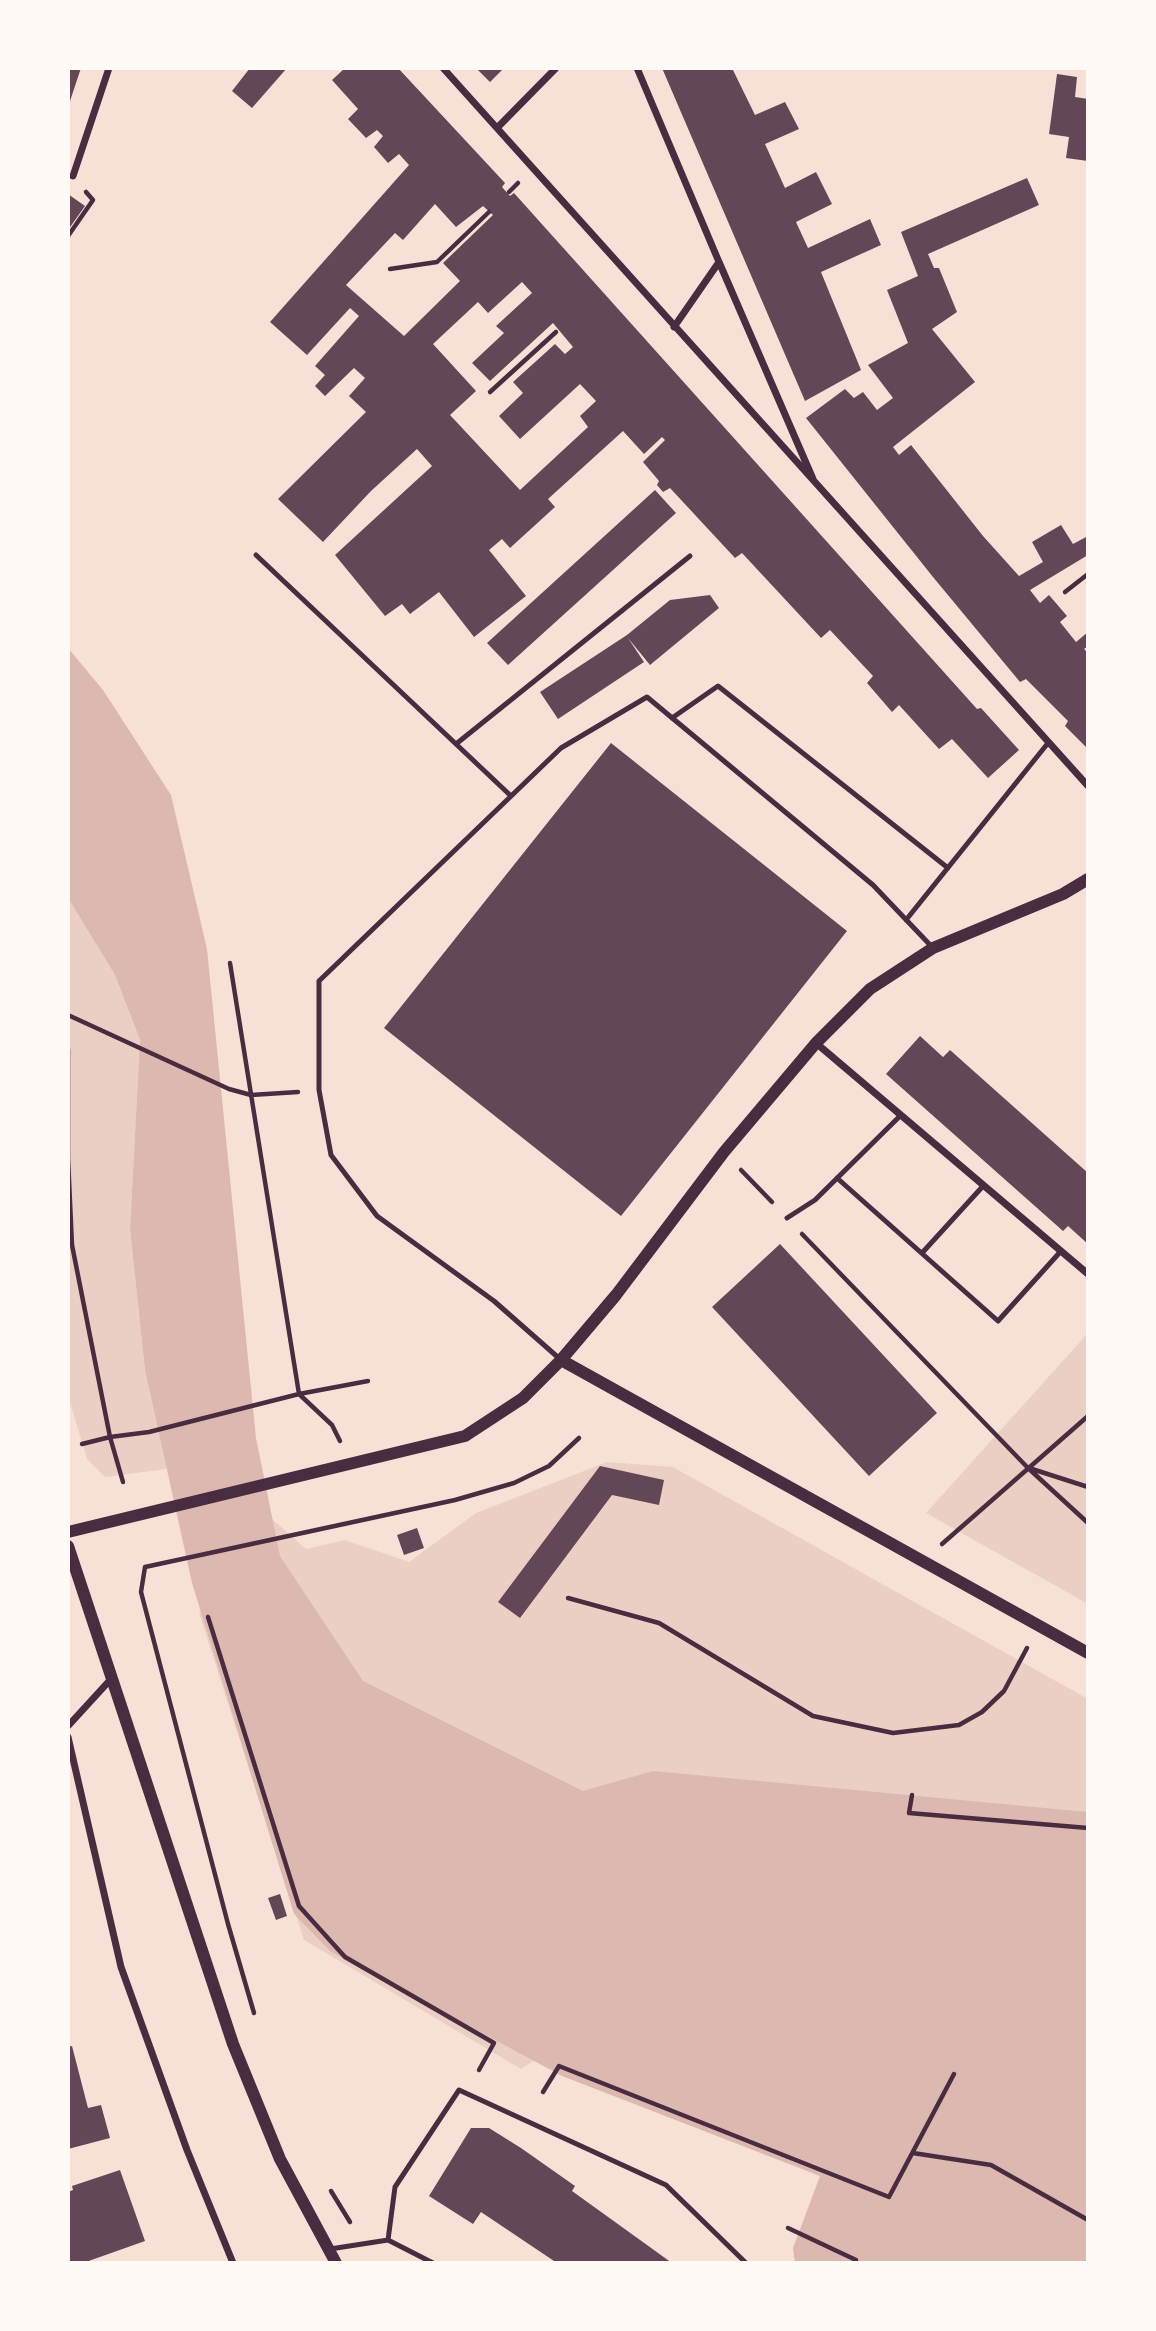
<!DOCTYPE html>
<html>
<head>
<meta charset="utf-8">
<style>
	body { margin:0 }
	#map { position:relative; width:1156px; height:2331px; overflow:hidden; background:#f7e1d7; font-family:Montserrat,sans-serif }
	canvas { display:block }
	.frame { position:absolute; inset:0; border:70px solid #fffaf5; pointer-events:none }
</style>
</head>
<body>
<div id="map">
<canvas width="1156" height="2331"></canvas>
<div class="frame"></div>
</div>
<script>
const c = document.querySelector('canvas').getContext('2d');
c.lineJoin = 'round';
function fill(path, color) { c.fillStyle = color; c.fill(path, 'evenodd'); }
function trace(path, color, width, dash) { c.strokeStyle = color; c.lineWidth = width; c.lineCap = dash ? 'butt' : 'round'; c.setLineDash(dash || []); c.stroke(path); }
fill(new Path2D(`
	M68,898L115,975L140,1040L130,1229L145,1370L167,1469L105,1477L87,1459L68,1396Z
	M1088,1333V1604L926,1513Z
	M607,1462L673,1467L1088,1699V2263L830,2167L622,2002L521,2069L304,1940L199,1613L272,1519L306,1549L345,1540L409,1562L476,1513Z`), '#ebcfc5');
fill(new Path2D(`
	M68,648L103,690L171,795L207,949L256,1438L280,1556L363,1681L583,1791L653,1771L1088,1812V2263H795L793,2248L820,2176L562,2076L330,1951L294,1914L192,1583L145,1370L130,1229L140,1040L115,975L68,898Z`), '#dcb8b0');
fill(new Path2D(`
	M68,68H81L69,104H68Z
	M250,68H287L252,108L232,91Z
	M345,68H398L505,183L502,187L510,196L514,193L977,709L981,708L1019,750L988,778L952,739L939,749L899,705L892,712L867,683L873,676L830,630L821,638L742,553L735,558L670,488L663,492L657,485L659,481L643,462L665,440L662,437L644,454L623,431L548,499L555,507L510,548L502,539L489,550L526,596L474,637L439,592L410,614L402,604L385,616L335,555L432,466L417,449L371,491L323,542L278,499L366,412L349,396L365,378L354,368L325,396L315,386L325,375L315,366L359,316L350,308L307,355L270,322L409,165L399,154L388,163L374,147L383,136L377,130L366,138L348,119L358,109L332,80ZM435,204L456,227L483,206L493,215L443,263L460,281L404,336L346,285L395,233L403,240ZM522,282L532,293L496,326L504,333L472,363L490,381L553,323L573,347L565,354L555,344L513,382L523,393L499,416L520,439L580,384L596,401L580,416L588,427L520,490L450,415L476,391L433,344L478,302L488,313Z
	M476,68H504L490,82Z
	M662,68H732L755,115L785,102L799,129L765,144L785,188L816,172L832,204L796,222L808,248L870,219L881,245L821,272L861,370L805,401Z
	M1057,74L1077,77L1075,97L1088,99V161L1066,158L1069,137L1049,134Z
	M1027,178L1039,205L928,254L934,268H939L957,312L932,329L975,382L893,447L899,455L911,445L983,536L1019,576L1043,562L1032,542L1061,525L1073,544L1088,536V555L1030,590L1040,603L1049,595L1067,616L1060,622L1076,642L1088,632V646L1084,649L1088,653V749L1065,726L1068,721L1026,679L1020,682L933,577L806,418L845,389L854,398L863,392L877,410L893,398L868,365L908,343L887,290L918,276L901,232Z
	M68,194L85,206L68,230Z
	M655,490L676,513L508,665L487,643Z
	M710,595L719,608L650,665L628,638L644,662L558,719L540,692L627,635L670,600Z
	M611,743L847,931L621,1216L384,1028Z
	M920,1036L943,1057L950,1050L1088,1173V1244L1068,1226L1063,1231L886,1074Z
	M780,1244L937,1413L869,1476L712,1307Z
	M600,1466L664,1480L659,1505L612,1495L520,1618L498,1602Z
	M417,1528L424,1548L404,1555L397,1535Z
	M280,1894L287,1916L276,1920L268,1898Z
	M72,2046L88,2108L101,2105L110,2138L68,2149V2047Z
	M471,2128H489L521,2148L575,2186L572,2191L672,2263H557L481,2212L473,2224L429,2196Z
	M120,2170L145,2241L83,2263H68V2192L73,2190L72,2186Z`), '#644757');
trace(new Path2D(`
	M509,192L518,183
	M68,236L93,200L86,192
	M390,269L437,262L489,212
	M490,392L556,332
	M1065,592L1088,574
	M230,963L299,1394L368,1381
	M68,1015L229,1089L251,1095L298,1092
	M68,1049V1158L72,1245L110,1437L123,1482
	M741,1170L772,1202
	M802,1234L1028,1468L1088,1523
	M82,1444L110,1437L149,1432L299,1394L332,1425L340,1441
	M1032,1469L1088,1487
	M942,1544L1088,1416
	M568,1598L659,1623L813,1716L893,1733L959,1725L982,1712L1004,1691L1027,1648
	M208,1617L299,1906L345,1957L494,2043L479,2070
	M912,1795L909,1813L1088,1828
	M254,2013L228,1924L141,1592L145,1567L455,1500L514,1483L549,1466L579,1438
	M543,2092L559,2066L889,2197L954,2074
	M913,2153L991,2165L1088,2220
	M331,2191L350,2222
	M788,2228L856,2260L855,2263`), '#4a2c40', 4.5);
trace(new Path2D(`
	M256,555L511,796
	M672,718L718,686L948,868
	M456,744L690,556
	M906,920L1048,743
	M837,1178L998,1321L1061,1251
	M787,1218L815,1200L901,1115
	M922,1253L984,1185
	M561,1360L494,1301L377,1216L331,1155L319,1090V981L561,748L647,697L873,885L933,948
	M388,2240L395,2187L459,2090L666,2185L746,2263
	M330,2249L388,2240L433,2263`), '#4a2c40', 5);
trace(new Path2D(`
	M443,68L1088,786
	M637,68L719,262L674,327
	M498,127L556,68
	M73,176L109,68
	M719,262L813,479
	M816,1043L1088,1274
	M68,1726L111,1679
	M68,1737L121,1967L187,2150L233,2263`), '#4a2c40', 7);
trace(new Path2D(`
	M561,1360L1088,1653
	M68,1532L465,1436L523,1398L561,1360L616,1295L724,1152L816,1043L870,989L933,948L1063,894L1088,879
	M68,1546L233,2044L280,2159L336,2263`), '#4a2c40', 12);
</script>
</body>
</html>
